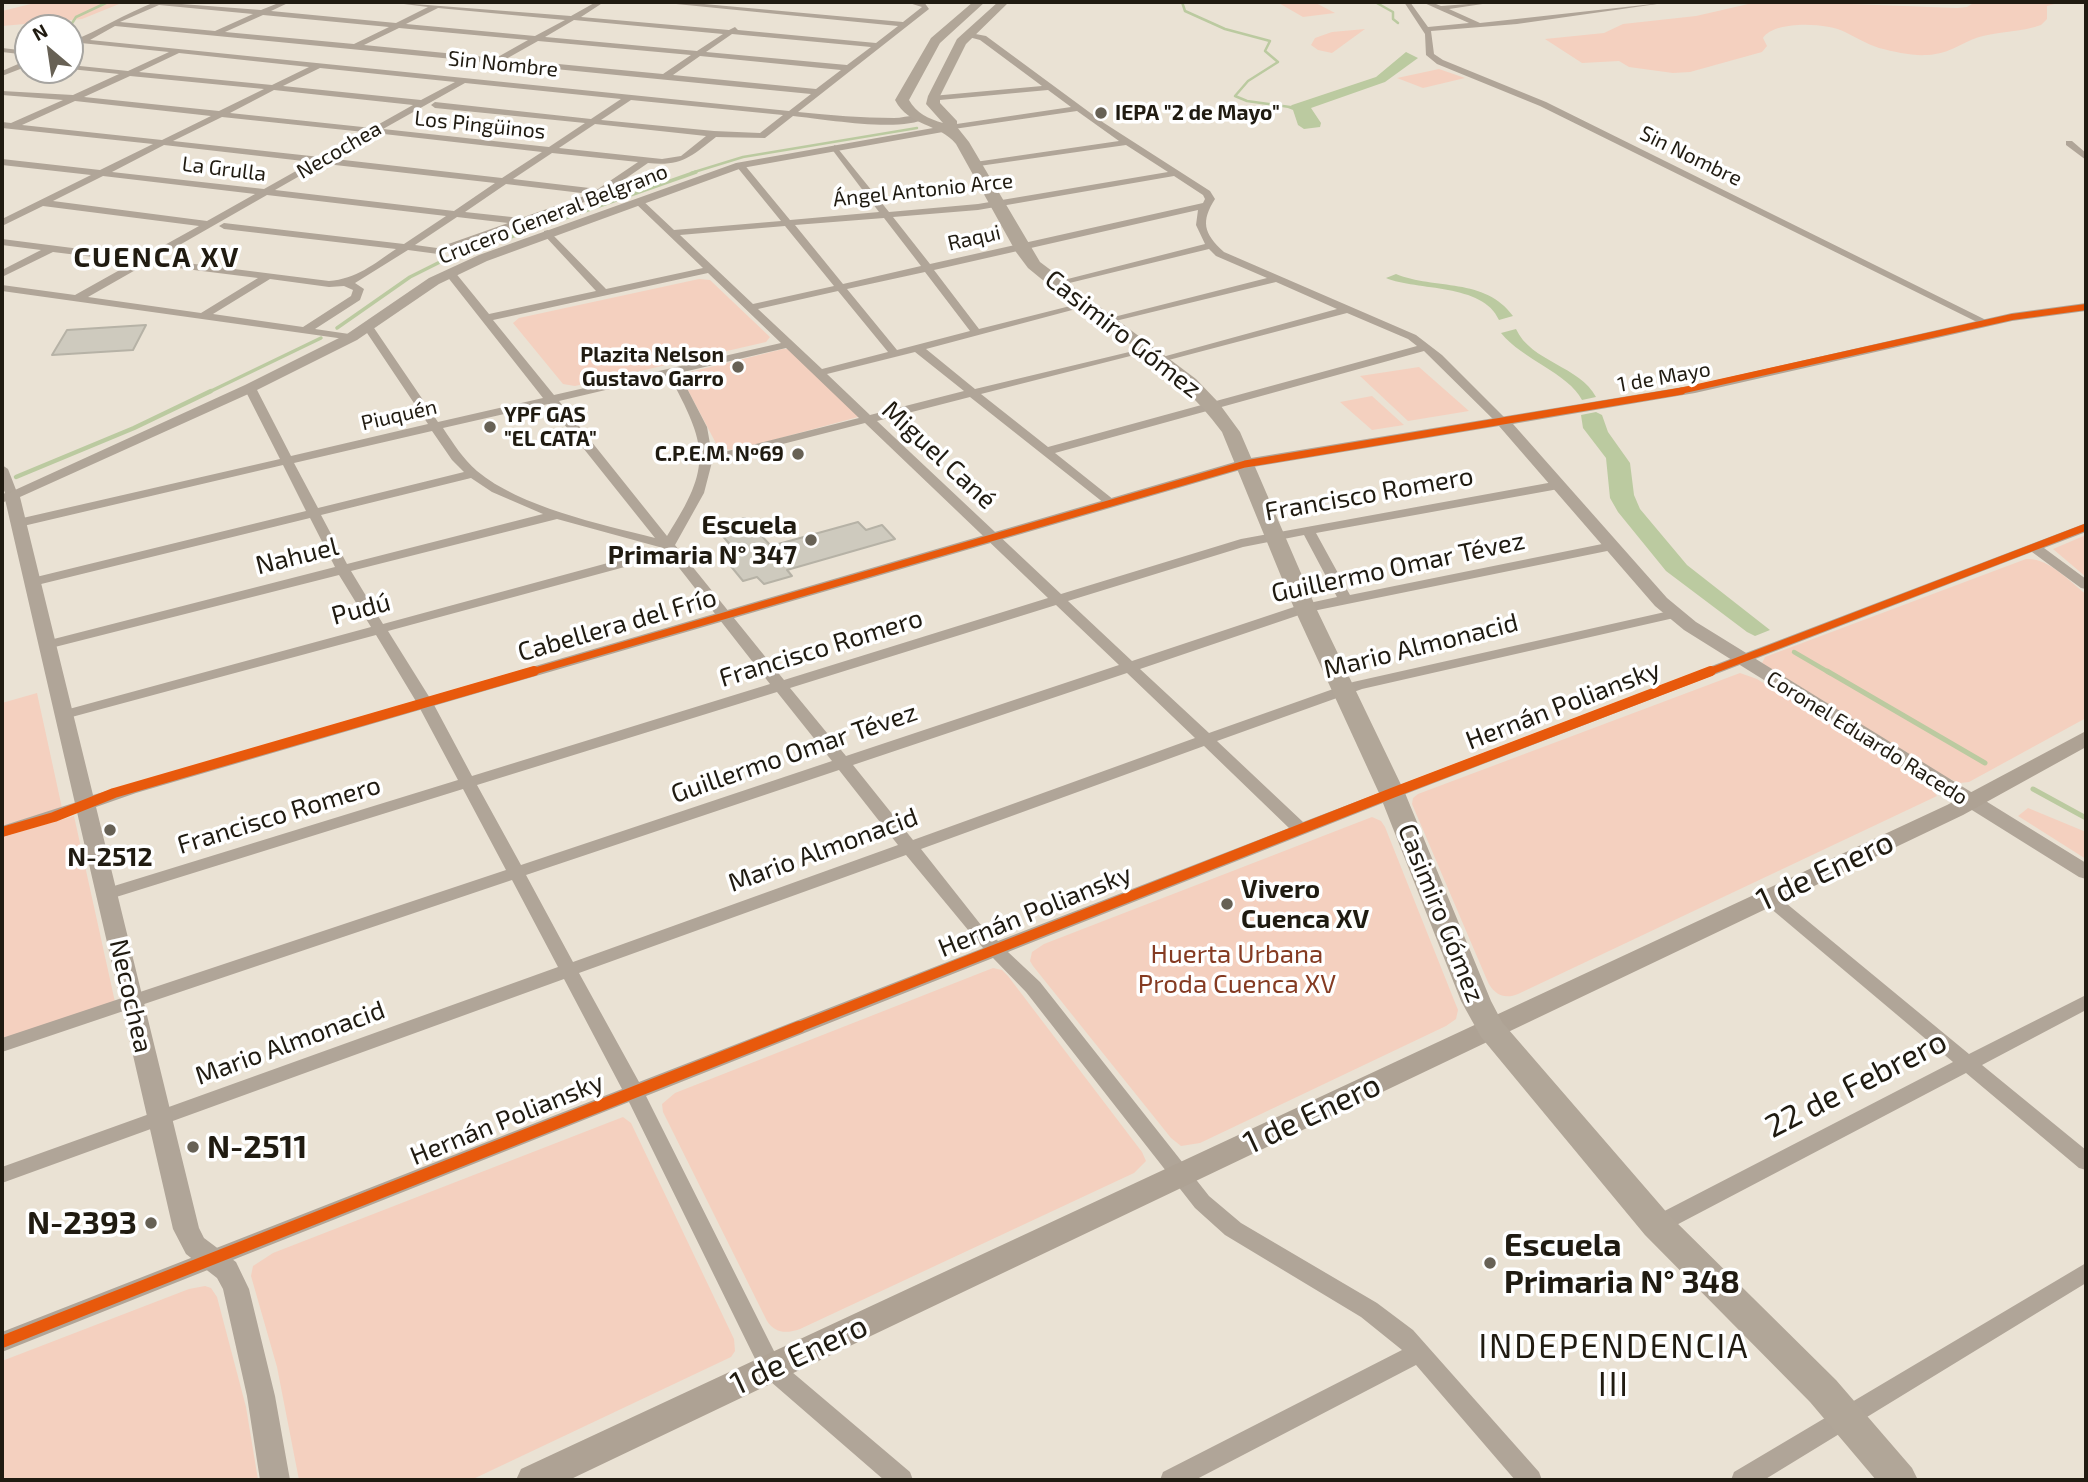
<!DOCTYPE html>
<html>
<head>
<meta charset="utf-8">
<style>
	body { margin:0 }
	#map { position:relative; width:2088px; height:1482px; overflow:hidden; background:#eae2d4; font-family:"Exo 2",sans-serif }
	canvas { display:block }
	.frame { position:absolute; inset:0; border:4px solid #201b11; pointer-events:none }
	.north { position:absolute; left:14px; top:14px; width:70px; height:70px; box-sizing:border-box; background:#fff; border:2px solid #a6a4a0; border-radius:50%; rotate:331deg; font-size:19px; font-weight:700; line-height:28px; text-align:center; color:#201b11 }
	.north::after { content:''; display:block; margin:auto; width:24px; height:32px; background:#676155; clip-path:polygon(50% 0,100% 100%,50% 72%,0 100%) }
</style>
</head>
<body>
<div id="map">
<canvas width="2088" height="1482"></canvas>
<div class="frame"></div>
<div class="north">N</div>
</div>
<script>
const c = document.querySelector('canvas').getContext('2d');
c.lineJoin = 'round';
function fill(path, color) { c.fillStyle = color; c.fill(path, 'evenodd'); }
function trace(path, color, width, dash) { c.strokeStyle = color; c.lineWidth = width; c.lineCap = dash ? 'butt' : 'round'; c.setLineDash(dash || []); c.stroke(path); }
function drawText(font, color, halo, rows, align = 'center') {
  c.font = font + ' "Exo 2",sans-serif'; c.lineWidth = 7; c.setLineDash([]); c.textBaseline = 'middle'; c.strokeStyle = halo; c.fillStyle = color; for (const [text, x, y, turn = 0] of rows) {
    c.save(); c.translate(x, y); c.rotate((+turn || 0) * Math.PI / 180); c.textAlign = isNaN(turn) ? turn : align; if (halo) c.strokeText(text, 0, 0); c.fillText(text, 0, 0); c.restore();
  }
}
fill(new Path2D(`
	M39,2H124L82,19L2,26V11Z
	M1277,2H1314L1335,13L1303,17Z
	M1757,2H1855L1850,4L1957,8L1967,7L1975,2H2062L2047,6V19L2041,25C2022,32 2002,31 1983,36C1962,41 1952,54 1927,55C1912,56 1895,52 1879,48C1867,44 1857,38 1845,32C1828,23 1775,20 1763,38L1767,46L1762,52L1690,72L1673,73L1629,67L1619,61L1582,63L1545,39L1604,33L1623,24L1696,16Z
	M1365,29L1332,53L1318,50L1311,45L1315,38L1332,32Z
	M1439,69L1465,78L1423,88L1397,78Z
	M699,279L710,280L770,337L766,342L575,386L563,384L513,323L519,318Z
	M783,349H790L859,415L858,417L736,450L719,449L682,379V374Z
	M1419,367L1469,411L1408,421L1360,376Z
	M1372,396L1404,425L1372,430L1340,402Z
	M2086,535V577L2053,549Z
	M2026,559C2048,557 2069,581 2086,594V718L1969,782L1960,783L1945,777L1762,663L1765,657Z
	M1740,673L1757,679L1930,787L1937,796L1518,994C1504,1000 1493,994 1487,980L1412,804L1413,798L1418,794Z
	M37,693L62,808L2,826V703Z
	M2028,808L2086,832V859L2018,816Z
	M74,816L115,1002L2,1040V837Z
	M1372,817L1381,821L1385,827L1458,1010L1456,1019L1446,1026L1200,1143L1181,1146L1171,1138L1033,966L1030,961L1032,952L1044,944Z
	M993,968L1002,970L1008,976L1142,1152L1146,1161L1134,1173L800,1329C786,1334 775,1333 767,1321L663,1112L662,1104L675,1093Z
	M623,1117L631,1123L734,1339L735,1351L731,1357L471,1480H299L277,1367L251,1276L253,1266L273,1253Z
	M205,1286L211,1288L217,1297L246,1407L258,1480H2V1361L189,1289Z`), '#f4d0bf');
fill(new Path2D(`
	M1406,52L1418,58L1385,82L1311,108L1321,123L1320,127L1304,129L1298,125L1293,110L1288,108L1292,105L1376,77Z
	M1396,274C1435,290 1485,277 1513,316L1499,320C1483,283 1417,291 1386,278Z
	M1516,329C1531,362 1580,366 1596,397L1582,400C1568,373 1523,360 1501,333Z
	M1596,412L1602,415L1608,432L1630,463L1634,495L1640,509L1687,565L1770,630L1755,636L1747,632L1666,571L1618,512L1610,498L1606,458L1583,428L1581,415Z`), '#bbcaa0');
trace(new Path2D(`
	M1182,2L1185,11L1225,29L1270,41L1265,51L1278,62L1248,81L1235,96L1247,101L1297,108
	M1375,2L1393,12V19L1398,23
	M69,28L76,17L108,2
	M691,173L743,157L917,128`), '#bbcaa0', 2.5);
trace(new Path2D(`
	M337,328L410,277L442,261L696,172
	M207,393L321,338`), '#bbcaa0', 3.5);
trace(new Path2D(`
	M16,477L134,428L211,391
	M1794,652L1830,673`), '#bbcaa0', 4.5);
trace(new Path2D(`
	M1827,671L1985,763
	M2033,789L2086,818`), '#bbcaa0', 5);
const building = new Path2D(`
	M146,325L133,350L52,355L67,330Z
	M745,518L771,546L858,522L866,530L882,525L895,539L787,570L792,576L764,584L757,577L743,581L725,559L739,555L714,526Z`);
fill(building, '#cecabe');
trace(building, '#b6b2a6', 2);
fill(new Path2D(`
	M155,2L261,10L281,2H290L271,11L396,23L428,7L388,2L571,16L596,2H604L581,17L729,30L735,27L738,30L876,43L898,26L656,2H682L903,22L922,7L906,2H924L929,9L798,112C830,115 862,118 894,118C904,118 918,113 926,118C901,133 824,119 793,116L765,138L716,137C692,156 681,167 648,163L599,197L531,221L529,224L438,254L408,250L355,283L364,289L360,300L315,329L356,335L358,337L352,340L2,291V285L75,295L134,262L53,252L2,277V270L41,250L2,245V239L143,257L199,226L43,206L2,226V219L91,175L2,165V159L100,170L153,144L2,128V122L11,123L63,100L2,95V91L73,95L119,74L70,69V65L128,71L169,52L81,43L70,47V42C100,30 124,14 155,2ZM159,5L253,14L215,31L120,22ZM438,8L565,20L535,36L406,24ZM263,15L389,27L354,44L225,32ZM574,20L723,34L697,51L545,37ZM115,26L811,94L789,111L90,40ZM399,28L528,40L496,58L364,45ZM732,34L871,47L847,65L706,52ZM538,41L691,55L663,74L506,59ZM179,53L309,67L272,85L139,72ZM700,56L841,70L816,89L673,75ZM320,68L455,82L421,100L283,86ZM130,76L264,89L219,111L84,97ZM465,83L621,99L591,119L435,102L431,105L435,108L585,123L549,147L383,129ZM274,90L413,105L372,128L230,113ZM631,100L783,115L760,133L714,131L601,120ZM75,101L211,116L162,140L22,125ZM222,117L364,132L320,157L173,141ZM595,124L706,136L681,156L662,159L559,148ZM375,133L542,152L502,178L335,159L330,162L335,165L495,183L454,211L275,190ZM164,145L312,162L264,189L112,172ZM552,153L638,162L598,189L513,179ZM103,176L255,194L207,221L53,201ZM506,184L590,194L521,218L465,212ZM267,195L446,216L404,244L224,223L219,226L224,229L396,249C374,264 356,279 329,281L155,259ZM457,217L508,223L437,248L415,245ZM146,264L258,278L201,313L88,297ZM270,279L329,287L344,286L353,290L351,296L303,327L213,314Z
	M1404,2H1410L1428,27L1469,23L1422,2H1431L1441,6L1496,2L1449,9L1480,23L1671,2L1517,24L1431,31L1434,54L1443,60L1546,102L1992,323L1983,325L1540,106L1437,64L1426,55L1425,34Z
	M965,32L986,36L1104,123L1210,191L1215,199C1201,221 1203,233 1224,252L1416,335L1442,355L1509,422L1507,425H1499L1424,351L1055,453L1114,500V506L1109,507L970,397L877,421L1061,594L1241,539L1559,481L1564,482V488L1316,533L1350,595L1612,542L1619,546L1612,550L1308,612L1140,669L1209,733L1353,682L1674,610L1681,614L1674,618L1362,689L1217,741L1303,822L2086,523V532L2044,548L2086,579V589L2081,588L2032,552L1398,797L1008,952L1040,982L1209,1196L1241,1223L1377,1303L1413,1330L1539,1472L1542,1480H1515L1416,1365L1195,1480H1160L1163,1472L1402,1350L1361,1317L1225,1235L1195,1208L1026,992L993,958L646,1096L779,1361L910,1472L913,1480H884L763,1375L629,1102L2,1352V1332L622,1089L564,979L2,1183V1167L558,967L512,880L2,1052V1038L506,870L463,789L113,898H101L98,894L101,890L458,780L417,703L376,635L68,718L63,720L55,715L58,712L371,627L339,575L47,649L40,645L42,642L335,567L310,518L33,586L26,582L28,579L306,511L283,465L19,527L14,526V520L280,459L244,388L250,384L256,388L291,456L428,424L363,327L368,324L372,325L438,422L543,398L446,275V271H454L489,314L596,291L544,235V231L548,230L606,289L703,268L633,201L641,199L674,230L781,221L737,167V163H743L790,220L879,212L831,148L835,145L889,212L978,204L1168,172L1126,145L972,167V163L975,162L1119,141L1077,111L947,130L946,128L950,125L1071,107L1048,90L929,101V97L932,96L1042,86L980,40L965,36ZM1174,176L1203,195L1205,199L1203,203L930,264L893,217L978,210ZM1198,210L1196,225L1205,244L1052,283L1057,286L1209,249L1216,256L1267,278L1102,320L1107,323L1276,282L1337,309L1155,359L1161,362L1347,313L1408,339L1417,346L1048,447L981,394L1150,351V347L975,389L926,349L1091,305L1086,302L979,329L934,270ZM884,218L921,266L843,284L795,225ZM785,226L834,286L753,304L680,235ZM925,272L970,331L897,350L847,289ZM708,273L781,343L554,395L493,320ZM838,291L888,352L822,369L758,309ZM786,348L859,418L712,455L707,427L679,373ZM915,352L964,391L870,415L827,374ZM669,375C707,446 713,465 667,536L559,401ZM548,404L655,538C600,524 520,507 477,471C463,459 453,443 443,428ZM865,423L1048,598L784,680L675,545L704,493L712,462ZM432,431L452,460L464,472L318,508L294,463ZM471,478L492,492L543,514L347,564L321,515ZM557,519L663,548L383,624L351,571ZM1304,535L1337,597L1300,605L1132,661L1068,601L1243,547ZM669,555L770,684L472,776L433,703L388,631ZM1056,605L1119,665L846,756L790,688ZM1127,673L1195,738L913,840L853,765ZM777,692L832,761L521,865L477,785ZM1204,746L1289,828L998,941L981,925L921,849ZM839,770L898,845L573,962L526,875ZM906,855L983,948L639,1082L579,973Z
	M2,48L28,51V55L2,52Z
	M25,61H28V66L2,76V71Z
	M2066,141H2072L2086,153V160L2066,145Z
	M2,465L8,469L18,495L2,503V495L5,493L2,485Z
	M86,799L94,804L92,808L2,837V826Z
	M1769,892L1775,894L1969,1054L2086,995V1010L1982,1065L2086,1150V1170L2079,1168L1966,1073L1665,1231L1657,1234L1649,1231L1646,1225L1649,1219L1953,1062L1763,902L1760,898L1763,894Z
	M2086,1263V1283L1764,1480H1731L1734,1472Z`), '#b0a598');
fill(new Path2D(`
	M950,125L955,128L954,130L742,168L487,261L439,284L357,340L255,391L20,497L93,795L1245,459L1695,385L2012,313L2086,303V311L2012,321L1695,393L1513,424L1667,598L1696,622L2086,863V879L2079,877L1684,630L1655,606L1499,426L1247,468L136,793L96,807L199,1228L204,1238L236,1262L249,1289L275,1396L290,1480H260L247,1396L223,1289L217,1278L186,1254L173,1229L4,495L245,385L347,334L429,278L479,255L736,163Z`), '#b0a598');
fill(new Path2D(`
	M2086,731V747L1963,815L569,1480H516L521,1469L1947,805Z`), '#aea294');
fill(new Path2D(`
	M973,2H985L940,43L909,100C916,113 929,119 943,123L926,104L928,96L957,39L998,2H1009L966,44L940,96V103L957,121V127L969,142L1040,262L1196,379L1218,402L1240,432L1316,608L1405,793L1491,1001L1502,1022L1669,1215L1836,1380L1912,1468L1918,1480H1876L1810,1402L1645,1235L1481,1037L1461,1001L1379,793L1294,608L1222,432C1171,362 1094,323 1028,268L1016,252L956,144C939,123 909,127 895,100L931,38Z`), '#b1a698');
trace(new Path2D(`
	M1671,393L2012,317L2086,307`), '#e8590c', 6);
trace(new Path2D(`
	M528,673L1245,464L1682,391
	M1706,673L2086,527`), '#e8590c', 7);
trace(new Path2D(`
	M2,832L54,817L114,793L534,671
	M794,1029L1392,793L1711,671`), '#e8590c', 10);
trace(new Path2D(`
	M2,1342L799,1027`), '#e8590c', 12);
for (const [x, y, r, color] of [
	[1101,113,7,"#676155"],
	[738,367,7,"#676155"],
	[490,427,7,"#676155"],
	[798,454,7,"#676155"],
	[811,540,7,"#676155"],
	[110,830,7,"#676155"],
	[1227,904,7,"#676155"],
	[193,1147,7,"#676155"],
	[151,1223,7,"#676155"],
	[1490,1263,7,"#676155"]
]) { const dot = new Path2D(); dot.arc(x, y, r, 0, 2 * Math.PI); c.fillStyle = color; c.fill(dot); trace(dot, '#fff', 2.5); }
drawText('21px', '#201b11', '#fff', [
	["Sin Nombre",503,64,6],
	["Los Pingüinos",480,125,6],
	["Necochea",339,150,-30],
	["Sin Nombre",1691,156,26],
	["La Grulla",224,169,7],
	["Ángel Antonio Arce",923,190,-6],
	["Crucero General Belgrano",553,214,-21],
	["Raqui",974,238,-13],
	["1 de Mayo",1664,377,-10],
	["Piuquén",399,415,-13],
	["Coronel Eduardo Racedo",1867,738,32]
]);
drawText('bold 21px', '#201b11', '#fff', [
	["IEPA \"2 de Mayo\"",1115,113],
	["Plazita Nelson",724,355,"right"],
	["Gustavo Garro",724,379,"right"],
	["YPF GAS",504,415],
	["\"EL CATA\"",504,439],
	["C.P.E.M. Nº69",784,454,"right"]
], 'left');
drawText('26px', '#201b11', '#fff', [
	["Casimiro Gómez",1123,334,38],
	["Miguel Cané",939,455,43],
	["Francisco Romero",1369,494,-10],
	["Nahuel",297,556,-14],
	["Guillermo Omar Tévez",1398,567,-12],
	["Pudú",361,609,-15],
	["Cabellera del Frío",617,625,-16],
	["Mario Almonacid",1421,646,-14],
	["Francisco Romero",821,648,-17],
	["Hernán Poliansky",1563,705,-21],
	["Guillermo Omar Tévez",794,753,-19],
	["Francisco Romero",279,815,-17],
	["Mario Almonacid",823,850,-20],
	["Hernán Poliansky",1035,911,-22],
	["Casimiro Gómez",1441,913,68],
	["Necochea",131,996,77],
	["Mario Almonacid",290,1043,-20],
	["Hernán Poliansky",507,1119,-22]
]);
drawText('bold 26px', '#201b11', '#fff', [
	["Escuela",797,525],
	["Primaria N° 347",797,555],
	["N-2512",110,857,"center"],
	["Vivero",1241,889,"left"],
	["Cuenca XV",1241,919,"left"]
], 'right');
drawText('26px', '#853b22', '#fff', [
	["Huerta Urbana",1237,954],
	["Proda Cuenca XV",1237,984]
]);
c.letterSpacing = '2px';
drawText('bold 28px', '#201b11', '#fff', [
	["CUENCA XV",157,258]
]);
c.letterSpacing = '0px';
drawText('32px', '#201b11', '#fff', [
	["1 de Enero",1825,871,-25],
	["22 de Febrero",1856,1084,-27],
	["1 de Enero",1312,1114,-25],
	["1 de Enero",799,1355,-25]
]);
drawText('bold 32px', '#201b11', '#fff', [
	["N-2511",207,1147],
	["N-2393",137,1223,"right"],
	["Escuela",1504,1245],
	["Primaria N° 348",1504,1282]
], 'left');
c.letterSpacing = '2px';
drawText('33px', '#201b11', '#fff', [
	["INDEPENDENCIA",1614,1347],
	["III",1614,1385]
]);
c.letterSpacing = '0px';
</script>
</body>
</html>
